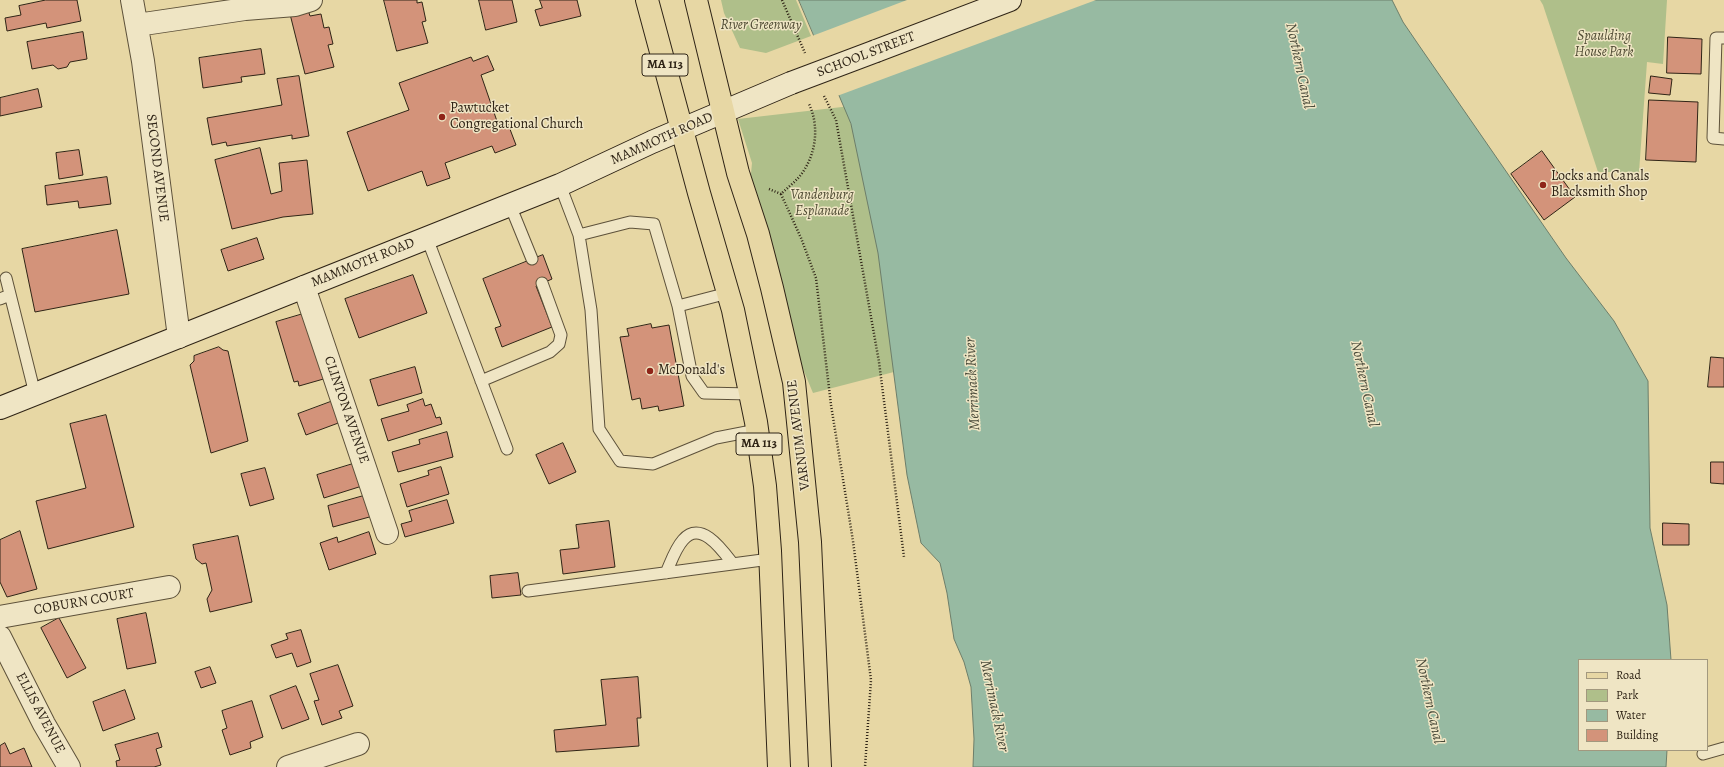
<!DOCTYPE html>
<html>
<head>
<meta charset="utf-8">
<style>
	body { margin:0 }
	#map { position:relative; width:1724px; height:767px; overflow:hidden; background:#e7d7a4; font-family:Alegreya,serif }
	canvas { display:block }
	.legend { position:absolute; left:1578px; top:659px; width:130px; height:92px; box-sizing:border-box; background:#efe5c4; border:1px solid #a2987e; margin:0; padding:5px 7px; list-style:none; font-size:12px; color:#2f2416 }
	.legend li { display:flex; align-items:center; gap:8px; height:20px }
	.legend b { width:20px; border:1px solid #a2987e }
</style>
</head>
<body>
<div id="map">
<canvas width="1724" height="767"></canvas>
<ul class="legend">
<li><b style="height:5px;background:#e7d7a4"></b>Road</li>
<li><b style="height:11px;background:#afbf8a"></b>Park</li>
<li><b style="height:11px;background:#97baa2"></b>Water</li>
<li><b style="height:11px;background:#d3937a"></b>Building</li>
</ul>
</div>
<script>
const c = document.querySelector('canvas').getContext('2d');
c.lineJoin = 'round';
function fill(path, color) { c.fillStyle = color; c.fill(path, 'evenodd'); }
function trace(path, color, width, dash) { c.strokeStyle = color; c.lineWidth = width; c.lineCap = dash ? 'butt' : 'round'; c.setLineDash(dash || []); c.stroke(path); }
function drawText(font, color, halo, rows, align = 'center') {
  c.font = font + ' Alegreya,serif'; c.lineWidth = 3; c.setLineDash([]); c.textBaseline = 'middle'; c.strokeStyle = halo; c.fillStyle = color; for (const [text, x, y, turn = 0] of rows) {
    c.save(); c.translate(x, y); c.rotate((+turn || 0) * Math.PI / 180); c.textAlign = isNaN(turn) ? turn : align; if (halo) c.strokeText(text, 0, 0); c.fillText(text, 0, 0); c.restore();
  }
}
fill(new Path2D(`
	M721,0H796L811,36L766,53L740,48L724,13Z
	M1540,0H1667L1663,64L1647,62L1639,172H1598L1543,5Z
	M868,104L940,360L813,393L798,357L747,216L752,163L738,119Z`), '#afbf8a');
const water = new Path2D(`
	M799,0H1392L1403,22L1418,44L1566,258L1614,321L1648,381L1650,528L1667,605L1671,660H1579V750H1667L1666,767H973L974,739L971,687L964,662L954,639L947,593L940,563L921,543L907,475L878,253L851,124Z`);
fill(water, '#97baa2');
trace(water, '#6d7e6a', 1);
fill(new Path2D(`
	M907,0H1096L837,96L812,36Z`), '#e7d7a4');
const building = new Path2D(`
	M46,0H77L81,21L47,28L46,23L7,31L5,18L21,15L19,6Z
	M384,0H417V3L422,2L426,21L422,22L428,43L397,51Z
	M479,0H512L517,22L486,30Z
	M540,0H577L581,16L540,26L535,10L542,8Z
	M308,10L310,16L321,14L324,28L329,27L333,44L328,45L334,67L305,74L290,14Z
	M83,32L87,59L70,62L67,67L58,69L53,65L32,69L27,42Z
	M1668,37L1702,39L1701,74L1667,73Z
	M261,49L265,74L241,77L242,82L203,88L199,58Z
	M488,56L494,70L481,75L499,127L508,124L516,145L495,153L492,146L445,163L450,178L427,186L422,171L368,191L347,132L409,110L399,83L471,57L473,61Z
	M299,76L309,136L292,139V135L227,146L226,142L212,145L207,118L282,105L277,79Z
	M1651,76L1672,79L1670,95L1649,93Z
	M38,89L42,107L0,116V98Z
	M1649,100L1698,102L1696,162L1646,160Z
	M260,148L271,194L282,191L279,163L307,160L313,214L283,217L232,229L215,160Z
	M79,150L83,175L59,179L56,153Z
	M1542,151L1575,197L1544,220L1511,174Z
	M107,177L111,204L79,208L78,201L47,205L45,186Z
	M117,230L129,294L35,312L22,249Z
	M257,238L264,259L228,271L221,250Z
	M543,255L552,279L536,286L552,327L502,347L495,328L501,326L483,279Z
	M413,275L427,313L359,338L345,299Z
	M303,314L327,378L299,386L298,381L294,382L276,322Z
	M651,324L652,328L669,325L684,406L659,411L658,406L642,409L640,398L632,400L620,337L629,336L627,329Z
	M219,347L223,350L228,351L248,441L211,453L190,365L194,361V356Z
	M1711,357L1724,358V387H1708Z
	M415,367L422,393L378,406L370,380Z
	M423,399L425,406L431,404L436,418L440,417L442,424L388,441L381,419L409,411L407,405Z
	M333,401L341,422L306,435L298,414Z
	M106,415L134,527L48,549L36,501L86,488L70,424Z
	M447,432L453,457L398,472L392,452L420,444L419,440Z
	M563,443L576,472L549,484L536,455Z
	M1711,462H1724V484L1711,483Z
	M356,463L362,486L324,498L317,475Z
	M441,467L449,494L407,507L400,484L429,475L428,471Z
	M265,468L274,499L250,506L241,474Z
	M367,495L373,516L333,527L328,506Z
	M447,500L454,523L405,537L401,524L412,521L409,511Z
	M609,521L615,567L563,574L560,550L579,548L576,525Z
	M1663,523L1689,524V545H1663Z
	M20,531L37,589L7,597L0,582V540Z
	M369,532L376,554L329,570L320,543L337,537L338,542Z
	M238,536L252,602L210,612L207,599L212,590L206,563L202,564L196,559L193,545Z
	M518,573L521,595L492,598L490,576Z
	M146,613L156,663L127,669L117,619Z
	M59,618L86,668L67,678L41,628Z
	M301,630L311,662L297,667L292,653L276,658L271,645L288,639L286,634Z
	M338,665L353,706L339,711L342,718L322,725L314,701L319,700L310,674Z
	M210,667L216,683L201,688L195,672Z
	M638,677L641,718H637L639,746L556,752L554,730L606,725L601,680Z
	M296,686L309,719L282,729L270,696Z
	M125,690L135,719L103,731L93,702Z
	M252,701L263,737L250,742L251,748L230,755L222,730L227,728L222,711Z
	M158,733L162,747L156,749L161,765L154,767H117L116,761L120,760L115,745Z
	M5,743L10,754L24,748L32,767H0V746Z`);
fill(building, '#d3937a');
trace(building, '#2f2416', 1);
const lane = new Path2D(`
	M1724,38H1716L1713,138L1724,139
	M560,185L579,235L591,310L599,429L620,461L653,464L716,438L757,430
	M510,205L532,259
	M579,235L630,222L654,224L678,306L692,376L704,393L751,394
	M427,238L507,449
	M6,278L35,394
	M0,299L10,295
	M678,306L728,293
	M481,381L550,352L559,344L561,335L542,283
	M666,573C671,562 675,549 683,540C701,519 723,551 733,564
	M528,591L770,559
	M1703,754L1724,748`);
const street = new Path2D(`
	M132,0L143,61L179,337
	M137,25L245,9L295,5L311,0
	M304,287L387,533
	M0,617L169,587
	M0,637L44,724L69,767
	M288,767L358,744`);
const secondary = new Path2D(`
	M876,51L1010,0
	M0,408L560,185L652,142L791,83`);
const primary = new Path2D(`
	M647,0L699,193L733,310L756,422L765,486L770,551L779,767
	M696,0L738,173L758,234L772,288L794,382L810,542L820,767`);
trace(lane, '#5d513a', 13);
trace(street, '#5d513a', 24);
trace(secondary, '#2f2416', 24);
trace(primary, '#2f2416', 24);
trace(new Path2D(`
	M782,0L805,53
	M824,96L836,120L879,362L904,557
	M769,189L781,194C787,188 794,183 799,177C816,157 820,127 809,104
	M781,194L801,238L816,278L831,405L853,541L871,680L865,767`), '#2f2416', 2.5, [1, 2]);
trace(lane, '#efe5c4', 11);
trace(street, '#efe5c4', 22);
trace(secondary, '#efe5c4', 22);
trace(primary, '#e7d7a4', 22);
const secondaryBridge = new Path2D(`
	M791,83L876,51`);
trace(secondaryBridge, '#2f2416', 24, []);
trace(secondaryBridge, '#efe5c4', 22);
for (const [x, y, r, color] of [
	[442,117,4,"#8f2418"],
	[1543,185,4,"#8f2418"],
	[650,371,4,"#8f2418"]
]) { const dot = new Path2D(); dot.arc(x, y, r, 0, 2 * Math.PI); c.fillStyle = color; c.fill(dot); trace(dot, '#efe5c4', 1.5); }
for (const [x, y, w] of [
	[665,65,46],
	[759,444,46]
]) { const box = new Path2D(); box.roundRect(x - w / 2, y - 11, w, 22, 3); c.fillStyle = '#efe5c4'; c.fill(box); trace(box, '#2f2416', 1); }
drawText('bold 13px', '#2f2416', null, [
	["MA 113",665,65],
	["MA 113",759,444]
]);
drawText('italic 14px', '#4f4b33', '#efe5c4', [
	["River Greenway",761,26],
	["Spaulding",1604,37],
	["House Park",1604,53],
	["Vandenburg",822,196],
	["Esplanade",822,212]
]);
drawText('14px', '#2f2416', '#efe5c4', [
	["SCHOOL STREET",866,55,-21],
	["MAMMOTH ROAD",662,139,-24],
	["SECOND AVENUE",157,168,83],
	["MAMMOTH ROAD",363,263,-22],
	["CLINTON AVENUE",346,410,71],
	["VARNUM AVENUE",799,435,-97],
	["COBURN COURT",84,602,-10],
	["ELLIS AVENUE",40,713,62]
]);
drawText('14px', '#2f2416', '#efe5c4', [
	["Pawtucket",450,109],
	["Congregational Church",450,125],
	["Locks and Canals",1551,177],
	["Blacksmith Shop",1551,193],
	["McDonald's",658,371]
], 'left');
drawText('italic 15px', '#494a39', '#efe5c4', [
	["Northern Canal",1299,66,78],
	["Merrimack River",973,384,-93],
	["Northern Canal",1364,384,78],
	["Northern Canal",1429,701,78],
	["Merrimack River",994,706,78]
]);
</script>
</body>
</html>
